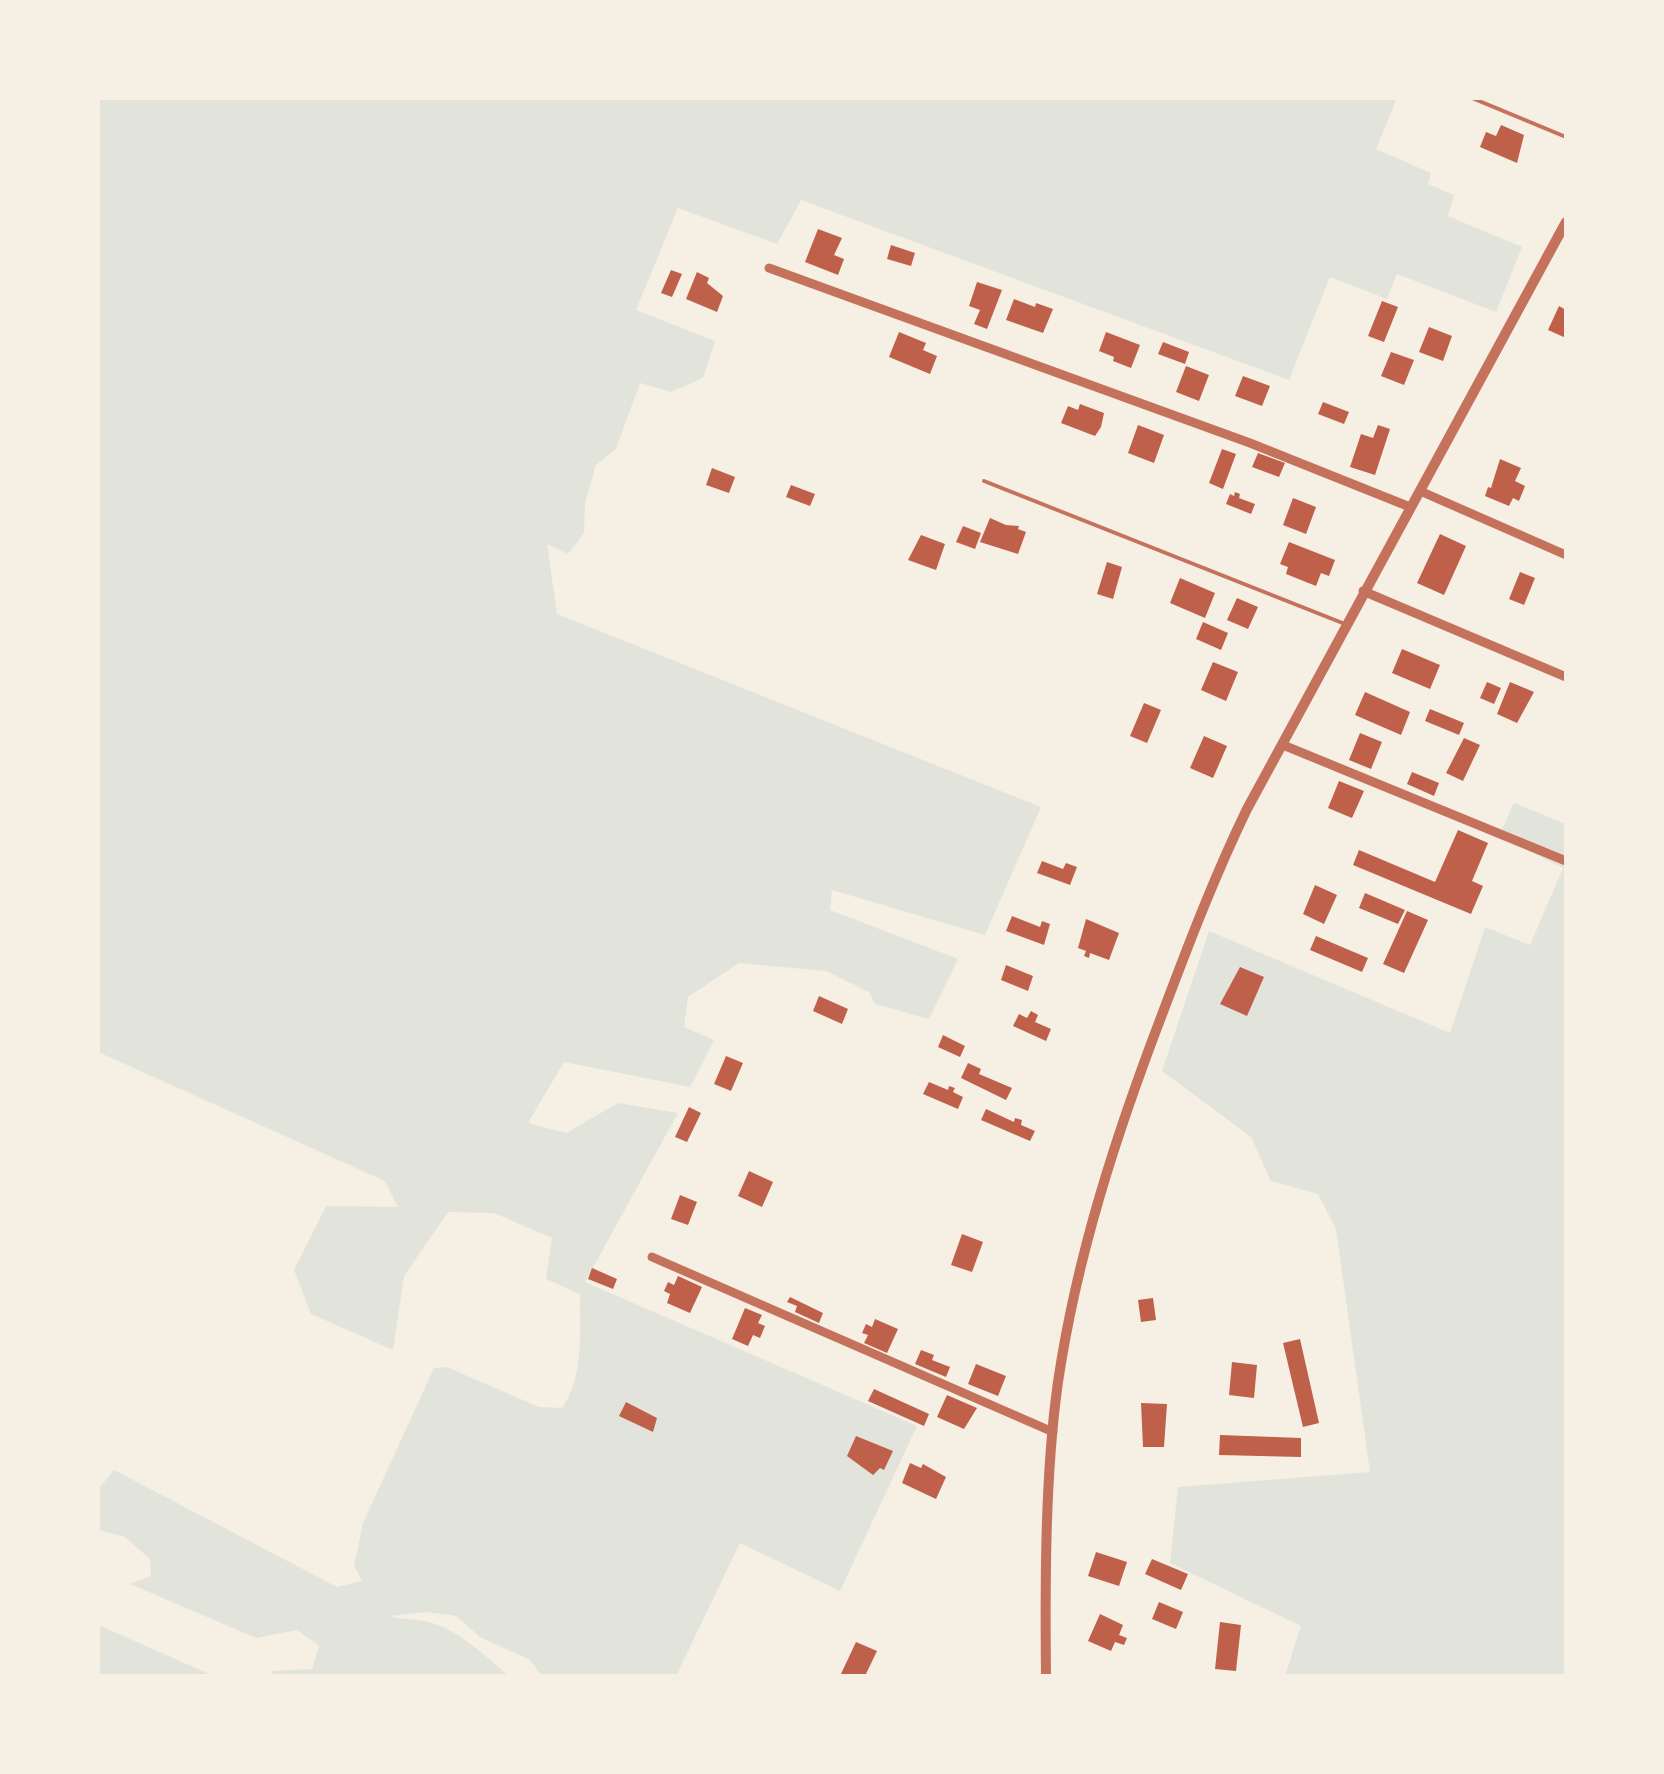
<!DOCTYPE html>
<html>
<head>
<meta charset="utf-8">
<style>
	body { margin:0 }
	#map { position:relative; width:1664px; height:1774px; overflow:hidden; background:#f6efe4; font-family:Barlow,sans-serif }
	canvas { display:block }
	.frame { position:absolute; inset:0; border:100px solid #f6efe4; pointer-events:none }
</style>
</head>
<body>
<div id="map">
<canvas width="1664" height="1774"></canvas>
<div class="frame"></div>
</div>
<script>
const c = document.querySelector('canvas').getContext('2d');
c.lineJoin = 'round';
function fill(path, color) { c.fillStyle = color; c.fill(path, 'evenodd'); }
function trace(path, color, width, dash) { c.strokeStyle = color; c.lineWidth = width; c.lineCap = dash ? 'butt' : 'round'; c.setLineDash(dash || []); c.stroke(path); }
fill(new Path2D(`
	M98,98H1397L1376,149L1431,173L1428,184L1454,195L1448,216L1522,247L1496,312L1397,274L1387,299L1330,277L1289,380L801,200L777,244L678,208L636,310L715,341L703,378L671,392L640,383L616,449L596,465L585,503L584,533L568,554L547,544L557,614L1041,807L985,935L832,890L830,910L958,959L929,1019L875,1004L869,992L826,971L739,963L688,997L684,1027L714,1040L690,1087L564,1062L528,1123L566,1133L618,1103L678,1113L585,1282L917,1426L840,1591L740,1543L676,1676H542L530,1660L480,1637L456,1616L427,1612L390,1616C404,1620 417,1619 429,1622C461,1631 485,1656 509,1676H270L272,1671L312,1669L319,1646L297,1630L256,1638L130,1584L151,1576L150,1559L125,1537L98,1530V1485L101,1486L114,1470L337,1587L362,1581L354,1566L363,1523L434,1368L447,1367L539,1407L562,1408C585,1375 579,1333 580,1294L546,1279L552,1238L494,1213L448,1212L404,1276L393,1350L311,1314L294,1270L326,1206L398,1207L385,1181L98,1052Z
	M1514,803L1566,824V1676H1285L1301,1626L1170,1563L1178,1487L1370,1472L1336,1229L1318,1194L1271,1181L1251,1137L1162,1071L1209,931L1450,1033L1485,927L1530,945L1563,868L1499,836Z
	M98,1625L214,1676H98Z`), '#e2e4dc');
fill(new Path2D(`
	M1501,125L1524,135L1517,163L1480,147L1486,132L1496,136Z
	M818,229L842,238L834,255L844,259L838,275L805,262Z
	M891,245L915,253L911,266L887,259Z
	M671,270L682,274L672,297L661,293Z
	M697,272L709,278L707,283L723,296L717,312L686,299Z
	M977,282L1002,290L987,329L974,324L980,310L969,306Z
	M1014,299L1035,307L1036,303L1053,309L1043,333L1006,320Z
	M1382,301L1398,307L1384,342L1368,336Z
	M1559,306L1566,310V338L1548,330Z
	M1429,327L1452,336L1443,361L1419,352Z
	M899,332L926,343L923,350L937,356L930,374L889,357Z
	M1106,332L1140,345L1131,368L1113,361L1114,357L1099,351Z
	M1163,342L1189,352L1185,364L1158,354Z
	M1391,352L1414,360L1404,385L1381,376Z
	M1186,366L1209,375L1199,401L1176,392Z
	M1243,376L1270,386L1262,406L1235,396Z
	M1323,402L1349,412L1344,424L1318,414Z
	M1080,404L1104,413L1101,427L1095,436L1061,423L1068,406L1078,410Z
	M1138,425L1164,435L1154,463L1128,453Z
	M1378,425L1390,429L1375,475L1350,467L1361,434L1373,438Z
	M1222,449L1236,454L1223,489L1209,483Z
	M1258,453L1285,463L1279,477L1252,467Z
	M1500,459L1521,468L1515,481L1525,486L1519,501L1513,498L1509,506L1485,496L1488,487L1491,488Z
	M712,468L735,477L729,493L706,485Z
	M791,485L815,494L810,506L786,497Z
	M1235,492L1240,494L1239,498L1255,504L1251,514L1226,504L1230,494L1234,496Z
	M1293,498L1316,507L1306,534L1283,525Z
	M990,518L1006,525L1019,526L1018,529L1026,532L1018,554L980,542Z
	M963,526L981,533L975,549L956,542Z
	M1440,534L1466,546L1444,595L1417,583Z
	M921,535L945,544L936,570L908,560Z
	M1289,542L1335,560L1329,576L1321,573L1316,586L1286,574L1288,567L1280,564Z
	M1107,562L1122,567L1113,599L1097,594Z
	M1520,572L1535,578L1524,605L1509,599Z
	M1180,578L1215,593L1205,618L1170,603Z
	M1237,598L1258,607L1248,629L1227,620Z
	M1203,622L1228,633L1221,650L1196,639Z
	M1402,649L1440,665L1430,689L1392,673Z
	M1213,662L1238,672L1226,701L1201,690Z
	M1487,682L1501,688L1494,704L1480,698Z
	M1510,682L1534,692L1517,723L1497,714Z
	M1365,692L1410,712L1401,735L1355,715Z
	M1144,703L1161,710L1147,743L1130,736Z
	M1430,709L1464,723L1459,735L1425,721Z
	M1360,733L1382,742L1371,769L1349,760Z
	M1204,736L1227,746L1213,778L1190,768Z
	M1464,738L1480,745L1463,781L1446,773Z
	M1412,772L1439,783L1434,796L1407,784Z
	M1339,781L1364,791L1352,818L1328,808Z
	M1458,830L1488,843L1472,881L1483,886L1471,914L1353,865L1359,850L1435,882Z
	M1042,861L1063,869L1066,863L1077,867L1070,885L1037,873Z
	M1315,885L1337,895L1324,924L1303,914Z
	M1365,893L1405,910L1398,924L1359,908Z
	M1407,911L1428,920L1404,973L1383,964Z
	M1012,916L1040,927L1042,921L1050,924L1044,945L1006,931Z
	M1086,919L1119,933L1109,960L1090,953L1089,958L1084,956L1086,951L1078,948Z
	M1316,936L1368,958L1362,972L1310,950Z
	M1006,965L1033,976L1028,991L1001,980Z
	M1240,967L1264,977L1247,1016L1220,1004Z
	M819,996L848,1009L842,1024L813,1011Z
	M1031,1011L1038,1015L1035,1022L1051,1029L1046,1041L1013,1026L1019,1014L1027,1018Z
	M943,1035L965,1046L960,1057L938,1047Z
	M726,1056L743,1063L731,1091L714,1084Z
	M968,1063L981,1069L979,1074L1012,1088L1006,1100L961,1078Z
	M929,1082L948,1090L949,1086L955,1088L953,1092L963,1097L958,1109L923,1094Z
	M689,1107L701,1113L687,1142L675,1137Z
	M986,1109L1014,1122L1015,1118L1022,1120L1021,1125L1035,1131L1030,1141L981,1120Z
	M749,1171L773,1182L762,1207L738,1196Z
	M680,1195L697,1202L688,1225L671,1219Z
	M962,1234L983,1242L972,1272L951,1265Z
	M592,1268L617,1279L613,1289L588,1279Z
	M678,1276L702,1287L690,1313L667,1303L670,1294L664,1291L668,1282L674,1285Z
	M790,1297L823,1313L819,1323L795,1312L797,1306L787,1302Z
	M1153,1298L1156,1320L1141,1322L1138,1300Z
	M745,1308L762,1315L758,1323L765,1326L760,1338L753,1335L748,1346L732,1339Z
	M875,1319L898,1329L887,1353L864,1343L868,1335L862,1333L866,1324L872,1327Z
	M1300,1339L1319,1423L1303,1427L1283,1343Z
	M921,1350L934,1355L932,1360L950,1367L946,1377L915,1364Z
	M1232,1362L1257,1365L1254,1398L1229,1395Z
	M976,1364L1006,1376L998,1396L968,1384Z
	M874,1389L929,1414L924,1426L868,1401Z
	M947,1395L977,1408L964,1429L937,1417Z
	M626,1402L657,1418L653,1432L619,1416Z
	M1141,1403L1167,1404L1164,1447H1143Z
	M1220,1435L1301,1438V1457L1219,1455Z
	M856,1436L893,1451L884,1470L880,1468L873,1475L847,1456Z
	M910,1463L921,1468L923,1464L946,1477L936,1499L902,1483Z
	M1096,1552L1127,1562L1119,1586L1088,1576Z
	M1152,1559L1188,1574L1181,1590L1145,1574Z
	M1159,1602L1183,1612L1176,1629L1152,1619Z
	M1100,1614L1123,1625L1119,1635L1127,1638L1124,1645L1115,1642L1111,1651L1088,1641Z
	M1220,1622L1241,1625L1236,1671L1215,1669Z
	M856,1642L877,1651L865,1676H840Z`), '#bf614a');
trace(new Path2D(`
	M1472,98L1566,137
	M984,481L1345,624`), '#c5725c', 4);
trace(new Path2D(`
	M769,268L1250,443L1410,507
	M1420,491L1566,555
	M1363,591L1566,677
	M1283,745L1566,861
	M652,1257L1053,1432`), '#c5725c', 9);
trace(new Path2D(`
	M1046,1676C1045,1583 1045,1474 1058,1382C1077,1254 1117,1132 1163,1012C1189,943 1215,875 1247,809L1566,222`), '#c5725c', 10);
</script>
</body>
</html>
